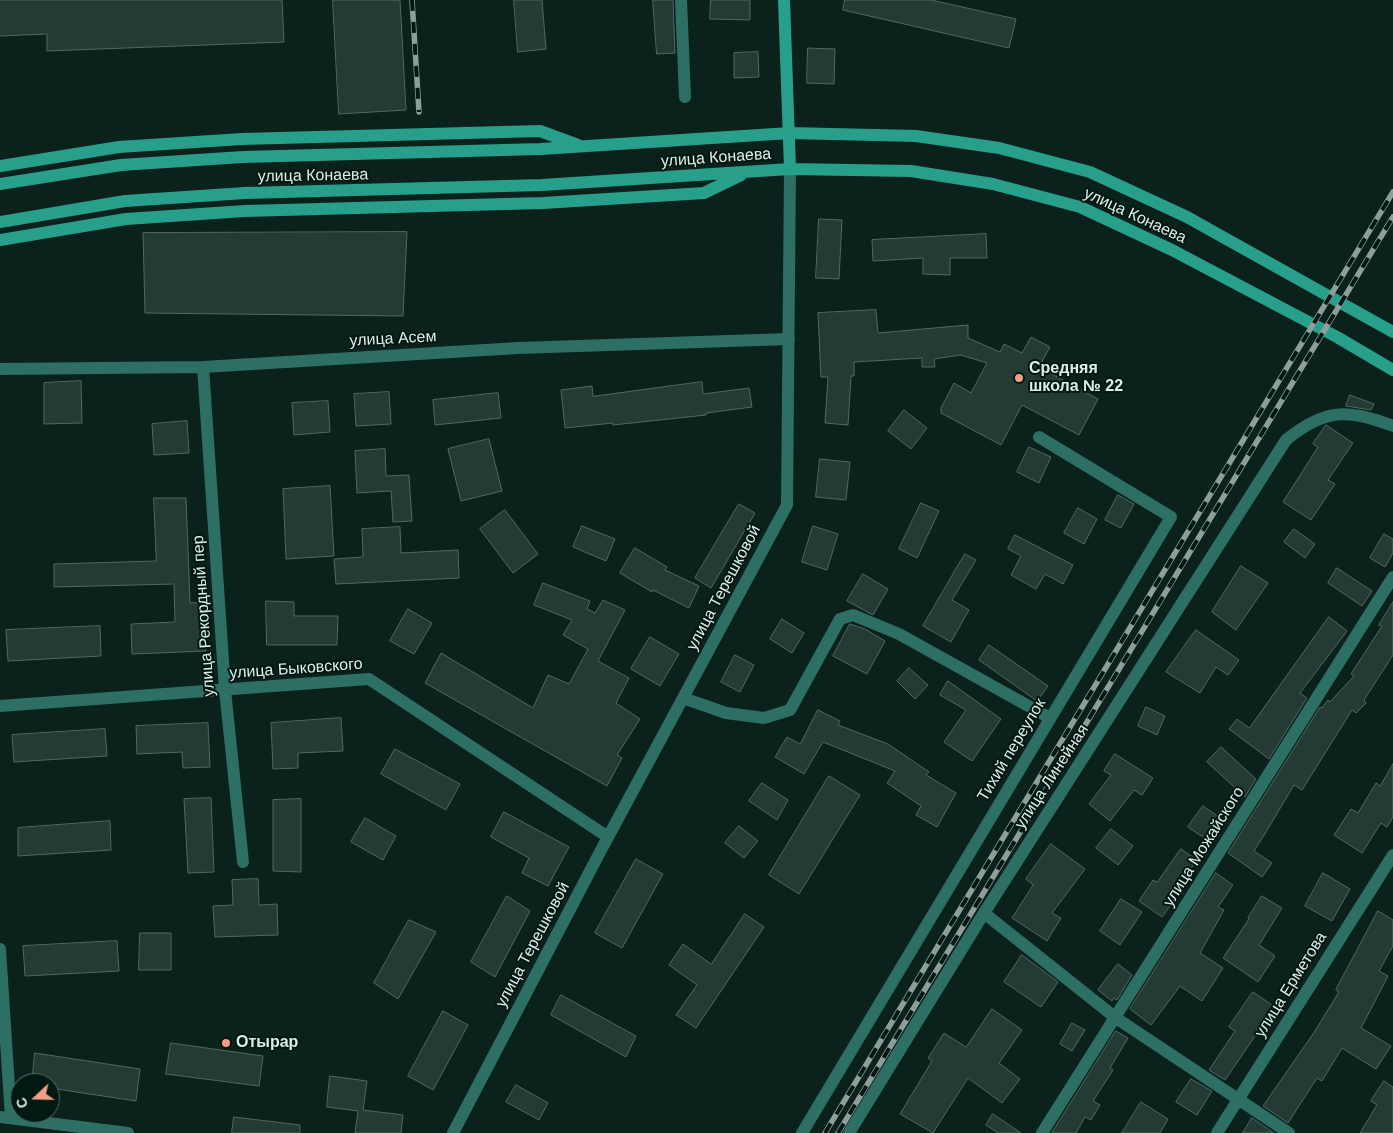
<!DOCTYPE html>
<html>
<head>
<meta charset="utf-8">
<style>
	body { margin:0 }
	#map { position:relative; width:1393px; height:1133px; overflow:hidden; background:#0a211c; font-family:Arial,sans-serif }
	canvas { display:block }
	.north { position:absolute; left:10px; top:1073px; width:50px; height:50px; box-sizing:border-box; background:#021813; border:1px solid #5a6d69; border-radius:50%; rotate:249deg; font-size:14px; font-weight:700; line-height:20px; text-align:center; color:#dfede9 }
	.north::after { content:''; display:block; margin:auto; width:18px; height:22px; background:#f39f85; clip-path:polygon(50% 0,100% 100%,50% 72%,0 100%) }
</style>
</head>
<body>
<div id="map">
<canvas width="1393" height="1133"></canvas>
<div class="north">С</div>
</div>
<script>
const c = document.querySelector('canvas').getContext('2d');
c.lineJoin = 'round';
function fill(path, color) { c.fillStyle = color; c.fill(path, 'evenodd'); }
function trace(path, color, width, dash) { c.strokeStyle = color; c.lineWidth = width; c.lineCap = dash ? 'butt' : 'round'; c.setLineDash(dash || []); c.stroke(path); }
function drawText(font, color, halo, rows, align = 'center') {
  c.font = font + ' Arial,sans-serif'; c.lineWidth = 4; c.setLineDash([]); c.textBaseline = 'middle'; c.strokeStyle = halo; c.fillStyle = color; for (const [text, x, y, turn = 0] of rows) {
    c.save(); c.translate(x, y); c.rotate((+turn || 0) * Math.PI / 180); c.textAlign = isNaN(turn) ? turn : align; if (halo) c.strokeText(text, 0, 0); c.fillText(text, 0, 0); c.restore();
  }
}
const building = new Path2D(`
	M0,0H282L284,42L47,51V34L0,36Z
	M333,0H400L406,110L339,114Z
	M514,0H542L546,49L518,52Z
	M653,0H673L675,53L657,54Z
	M711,0H750V20L710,19Z
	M845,0H931L1016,19L1009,48L843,10Z
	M808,48L835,49L834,84L807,83Z
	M758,52L759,77L734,78V53Z
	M819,219L842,220L839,279L816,278Z
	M407,232L403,316L145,313L143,233Z
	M986,234L987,258H950V275L923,274V258L873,261L872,240Z
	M876,310L878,333L968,325V338L1000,352L1004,344L1022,353L1031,337L1050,347L1039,367L1098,399L1079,435L1022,405L1001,445L941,413V408L954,383L971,393L987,363L961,355L934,359L935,367H922V358L854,362V376H851L848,425L825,423L828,377H821L818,313Z
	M81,381L82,423L44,424V383Z
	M702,382L703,394L749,388L752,407L706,413V415L613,425V423L565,428L561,390L592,386L593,396Z
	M389,392L391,424L356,426L354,394Z
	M498,393L501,418L435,425L433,400Z
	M1350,395L1374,404L1371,410L1346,406Z
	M328,401L330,432L294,435L292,403Z
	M904,410L927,428L911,449L888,431Z
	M187,421L189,453L154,455L152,424Z
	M1326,425L1353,443L1328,480L1335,484L1311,520L1283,502L1318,447L1313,444Z
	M489,439L502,491L461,501L448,449Z
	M1029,447L1051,457L1039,483L1017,472Z
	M385,449L386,476L409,475L412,521L393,522L391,491L357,493L355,451Z
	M820,459L850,462L846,500L816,497Z
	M330,486L334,556L286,559L283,489Z
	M1118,495L1134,504L1121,528L1105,520Z
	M154,498H186L190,603L203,602L206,651L132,654L131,624L175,622L174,584L54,587V564L156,561Z
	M921,503L939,511L917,558L899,549Z
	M739,504L755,513L711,588L695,578Z
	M1078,508L1097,519L1084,544L1064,533Z
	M505,510L538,554L513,573L480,529Z
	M582,526L615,539L606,561L573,547Z
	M813,526L838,534L827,570L802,562Z
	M400,527L401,553L458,550L459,578L336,584L334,559L363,557L362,529Z
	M1294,529L1315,544L1305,558L1284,542Z
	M1384,534L1393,539V553L1385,567L1370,558Z
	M1015,535L1073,565L1063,584L1045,574L1036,589L1011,575L1021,556L1008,549Z
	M635,548L667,567L665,570L699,586L689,608L653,590L652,592L620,573Z
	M965,554L976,560L952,600L969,610L951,642L923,626Z
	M1241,566L1268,583L1236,630L1212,612Z
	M1337,568L1372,591L1362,606L1328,583Z
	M863,574L888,589L873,615L847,601Z
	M543,583L590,601L587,609L595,613L603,600L625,610L598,661L629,678L616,703L640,719L617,755L622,758L607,786L425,683L441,653L533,708L548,675L569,684L588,649L563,635L572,620L534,605Z
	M266,601L294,602V616H338L337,645H267Z
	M1393,602V655L1364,700L1366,703L1356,713L1352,710L1302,790L1294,785L1266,832L1254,851L1272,863L1262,877L1228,853L1320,707L1322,708L1328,700L1330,702L1354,676L1351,674L1382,626L1379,625Z
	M408,609L432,623L414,654L390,641Z
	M1329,617L1347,631L1300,693L1307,698L1269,759L1229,729L1237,719L1249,728Z
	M782,619L804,633L792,653L770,639Z
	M850,624L865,629L885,641L867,674L833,656Z
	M100,626L101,656L8,661L6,630Z
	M1196,630L1239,660L1228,675L1216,667L1200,693L1166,672Z
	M650,637L679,654L660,686L631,669Z
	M989,645L1048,686L1037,701L979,660Z
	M735,655L754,665L740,692L721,682Z
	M909,668L928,685L915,699L897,681Z
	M948,681L1001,719L972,761L944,742L966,710L940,695Z
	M1146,707L1165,716L1157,735L1138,726Z
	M818,710L840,721L838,725L888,744L929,772L926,775L956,793L937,827L916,815L921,806L887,783L895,771L823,742L804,774L775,757L787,737L800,744Z
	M341,718L343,751L298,753V768L273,769L271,723Z
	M208,723L210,767L183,768L182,752L137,754L136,726Z
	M105,729L107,756L14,762L12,735Z
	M1221,747L1256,779L1245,797L1207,762Z
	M395,749L460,784L446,810L381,774Z
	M1115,754L1153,778L1142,795L1134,790L1110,821L1089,804L1111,775L1104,771Z
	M1393,764V817L1387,827L1381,823L1362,853L1334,835L1351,809L1358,813L1376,783L1380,786Z
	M829,776L860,795L799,894L769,875Z
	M762,783L788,800L777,820L749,801Z
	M211,798L214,872L188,873L184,799Z
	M301,799V872L273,871V800Z
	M1203,806L1225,821L1210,842L1188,827Z
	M504,812L569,847L548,886L522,873L529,858L491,837Z
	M365,818L396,836L383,860L351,842Z
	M110,821L111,850L18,856V828Z
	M739,826L758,841L744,858L725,843Z
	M1111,829L1133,846L1118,865L1096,848Z
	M1051,844L1085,869L1052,913L1061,918L1047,941L1012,918L1033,885L1026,879Z
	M1181,849L1197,860L1173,893L1177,896L1162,917L1139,901L1153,880L1157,882Z
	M636,859L663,874L622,948L595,933Z
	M1216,873L1233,885L1218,907L1224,910L1200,953L1223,968L1202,1001L1180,986L1151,1025L1130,1009Z
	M1323,873L1350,889L1332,921L1305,906Z
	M258,879L259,905L277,904L278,935L215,937L213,906L233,905L232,880Z
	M507,896L530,911L495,977L471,962Z
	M1262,896L1282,908L1259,945L1275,956L1258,982L1223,958L1249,919L1248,918Z
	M1121,899L1142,912L1120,945L1100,931Z
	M1378,911L1393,920V946L1379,971L1388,976L1361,1028L1391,1046L1376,1069L1342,1048L1322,1081L1317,1078L1288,1123L1263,1106L1313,1034L1339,992L1336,990Z
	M745,914L764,927L696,1028L676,1015L697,985L669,965L683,944L711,964Z
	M409,920L436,932L398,999L374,983Z
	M140,933H171V970H139Z
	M117,941L119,971L25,976L23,946Z
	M1022,955L1058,982L1041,1007L1004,982Z
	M1118,964L1132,975L1117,1000L1114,998L1112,1001L1098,990Z
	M1253,992L1275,1007L1225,1080L1209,1070L1235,1031L1229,1027Z
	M561,995L636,1036L626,1057L551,1015Z
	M992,1009L1022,1030L999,1063L1020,1079L1002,1103L968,1078L933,1133L900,1114L932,1061L928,1058L944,1033L966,1047Z
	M443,1011L468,1025L433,1090L408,1076Z
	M1072,1023L1085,1030L1072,1051L1060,1044Z
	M1116,1031L1128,1038L1110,1068L1113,1070L1093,1101L1100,1105L1091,1120L1085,1117L1076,1133H1052Z
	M171,1043L263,1056L259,1086L166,1074Z
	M35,1053L140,1069L136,1101L50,1088V1083H32Z
	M330,1076L367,1081L363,1110L403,1115L401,1133H355L358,1111L327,1107Z
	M1191,1079L1212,1091L1197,1115L1176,1102Z
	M1384,1081L1393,1087V1133H1360L1377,1105L1371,1101Z
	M516,1085L548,1103L539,1120L506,1102Z
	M1141,1102L1168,1119L1160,1133H1122Z
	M993,1114L1021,1133H998L986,1125Z
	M234,1117L300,1125V1133H232Z
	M1252,1118L1274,1133H1243Z`);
fill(building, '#233a35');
trace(building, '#506962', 1);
trace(new Path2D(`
	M681,0L685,97
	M203,367L225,690L243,862
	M0,369L203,367L518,348L789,339
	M683,698L726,713L764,718L790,710L840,619L853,615L899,634L1050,718
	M0,706L369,679L608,837
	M984,913L1116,1018L1289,1133
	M0,949L11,1118
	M0,1117L128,1133
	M453,1133L600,852L787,505L790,169
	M802,1133L1171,517L1039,437
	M849,1133L984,913L1286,440C1324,409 1347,408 1393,426
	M1042,1133L1393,577
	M1217,1133L1393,855`), '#2d6f62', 12);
trace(new Path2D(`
	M784,0L790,169
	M0,166L119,147L242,139L540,131L578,145
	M0,184L121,165L243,157L541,149L790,133L916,136L999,148L1090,172L1187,217L1393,332
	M0,222L125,201L245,193L542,185L790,169L911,171L993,184L1080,207L1172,250L1337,337L1393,370
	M0,240L126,219L245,211L543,203L704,193L741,175`), '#279f8a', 12);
const rail = new Path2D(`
	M412,0L419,112
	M825,1133L1393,192
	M838,1133L1393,217`);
trace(rail, '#8e9f9b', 5.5);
trace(rail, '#021813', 4, [11]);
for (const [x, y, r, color] of [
	[1019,378,5,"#f39f85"],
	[226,1043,5,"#f39f85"]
]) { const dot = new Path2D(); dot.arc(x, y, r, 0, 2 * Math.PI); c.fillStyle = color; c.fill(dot); trace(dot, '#021813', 2); }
drawText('16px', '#dfede9', '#021813', [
	["улица Конаева",716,158,-4],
	["улица Конаева",313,176,-1],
	["улица Конаева",1135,216,25],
	["улица Асем",393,339,-3],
	["улица Терешковой",724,588,-62],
	["улица Рекордный пер",204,616,-94],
	["улица Быковского",296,669,-4],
	["Тихий переулок",1012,750,-59],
	["улица Линейная",1052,777,-57],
	["улица Можайского",1204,847,-58],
	["улица Терешковой",533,945,-62],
	["улица Ерметова",1291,985,-58]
]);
drawText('bold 16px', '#dfede9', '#021813', [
	["Средняя",1029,369],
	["школа № 22",1029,387],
	["Отырар",236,1043]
], 'left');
</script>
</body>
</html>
